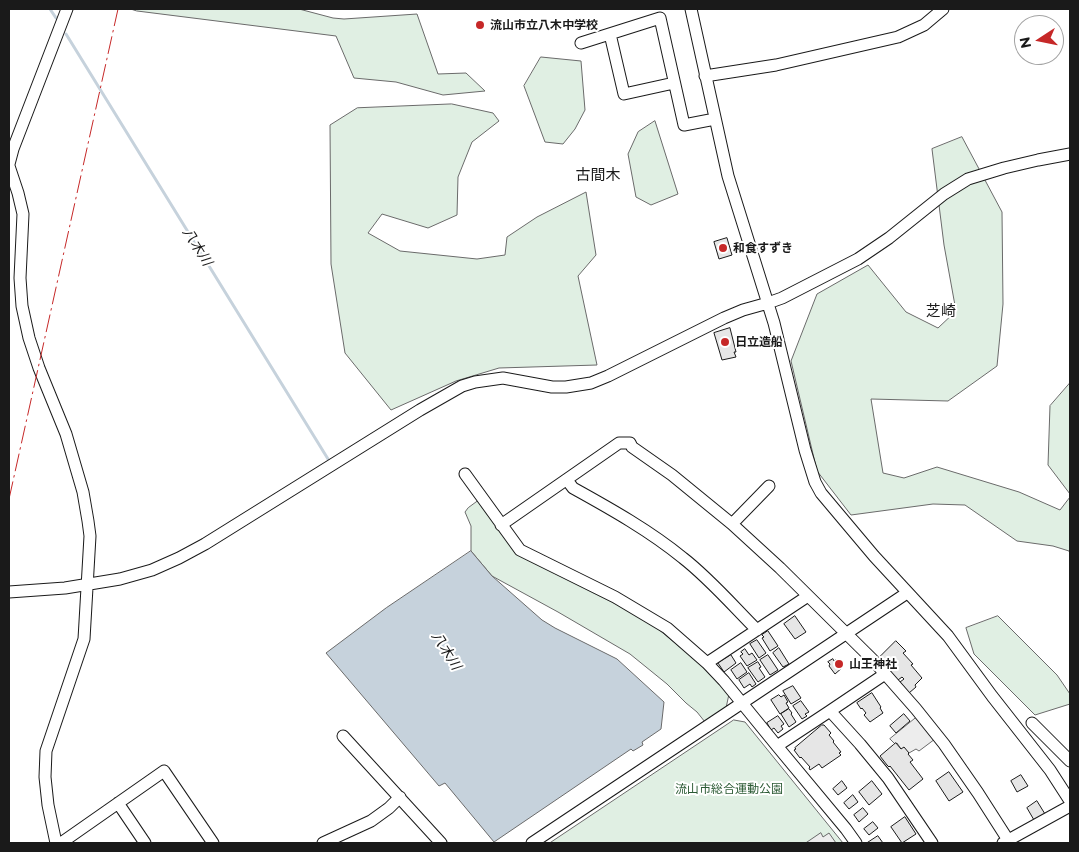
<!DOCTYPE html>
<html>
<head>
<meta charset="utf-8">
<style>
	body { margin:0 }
	#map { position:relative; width:1079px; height:852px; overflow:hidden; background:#fff; font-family:Montserrat,sans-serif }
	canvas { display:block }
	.frame { position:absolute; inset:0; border:10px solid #1a1a1a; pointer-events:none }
	.north { position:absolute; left:1014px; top:15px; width:50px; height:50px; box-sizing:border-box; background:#fff; border:1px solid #a3a3a3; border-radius:50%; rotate:259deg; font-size:14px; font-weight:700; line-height:20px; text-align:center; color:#1a1a1a }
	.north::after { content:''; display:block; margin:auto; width:18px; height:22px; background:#c62828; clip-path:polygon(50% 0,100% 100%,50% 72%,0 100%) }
</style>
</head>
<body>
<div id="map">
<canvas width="1079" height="852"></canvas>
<div class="frame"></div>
<div class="north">N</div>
</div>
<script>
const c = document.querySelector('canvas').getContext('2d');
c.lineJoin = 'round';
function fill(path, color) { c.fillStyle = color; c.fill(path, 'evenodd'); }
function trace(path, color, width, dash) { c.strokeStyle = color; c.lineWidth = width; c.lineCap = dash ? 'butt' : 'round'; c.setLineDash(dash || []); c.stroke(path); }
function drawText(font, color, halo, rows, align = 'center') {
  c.font = font + ' Montserrat,"Noto Sans JP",sans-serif'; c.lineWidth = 4; c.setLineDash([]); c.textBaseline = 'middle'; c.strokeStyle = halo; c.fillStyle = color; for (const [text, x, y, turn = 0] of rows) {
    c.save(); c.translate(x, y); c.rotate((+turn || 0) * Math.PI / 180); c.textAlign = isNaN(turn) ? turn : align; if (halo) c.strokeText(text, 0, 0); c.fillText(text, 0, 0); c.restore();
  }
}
const green = new Path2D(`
	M131,9H299L333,18L344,19L417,14L438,74L466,73L485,91L443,95L396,82L354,78L336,36L137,11Z
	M541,57L581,61L585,110L575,129L563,144L545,142L524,86Z
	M452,104L493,113L499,121L472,142L458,177L457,215L428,228L382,214L368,233L400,251L477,259L505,255L507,237L537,217L586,192L596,255L578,276L597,365L499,368L456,381L391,410L345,353L331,264L330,125L357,108Z
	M655,121L678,194L651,205L636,197L628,154L638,132Z
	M962,137L1002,212L1003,304L997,366L948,401L871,399L883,473L904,478L937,467L1019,492L1060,510L1070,497V553L1069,551L1053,546L1017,541L965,505L933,504L851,515L817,471L791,361L817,294L868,265L906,312L938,328L956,311L944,245L932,149Z
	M1070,383V494L1048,465L1050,406Z
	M478,501L519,555L624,608L652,624L697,661L729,694L726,708L705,722L697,712L686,703L667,684L630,654L558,612L492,576L471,551V526L465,512L468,508Z
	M998,616L1057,675L1070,694V704L1035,715L974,654L966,628Z
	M734,720L745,722L843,843H550Z`);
fill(green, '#e0efe3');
trace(green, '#6a6a6a', 1);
const parking = new Path2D(`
	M917,717L935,739L919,751L916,749L909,753L901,749L897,743L895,744L890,739Z
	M821,833L823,837L829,833L836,843H806Z`);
fill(parking, '#ededed');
trace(parking, '#6a6a6a', 1);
const water = new Path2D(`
	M471,551L492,576L542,620L555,628L617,659L664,702L661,729L642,742L643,745L633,751L631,749L494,842L445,783L439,786L326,653L386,608Z`);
fill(water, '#c6d2dc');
trace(water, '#6a6a6a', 1);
trace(new Path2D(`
	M50,9L56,18
	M66,34L328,459`), '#c6d2dc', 3);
const building = new Path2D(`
	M727,238L732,255L719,259L714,242Z
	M730,328L736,352H734L736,357L722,360L714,333Z
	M795,616L806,632L795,639L784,624Z
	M768,631L778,646L770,651L762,638L764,637L762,635Z
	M757,640L766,653L759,658L750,644Z
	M896,641L906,651L903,653L913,664L911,665L922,678L915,685L916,687L909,693L900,682L904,679L902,677L898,680L882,664L885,660L881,656Z
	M779,648L789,664L783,667L773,653Z
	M745,649L749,655L752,653L757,660L747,666L740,656L743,654L741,652Z
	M731,655L736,663L724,672L718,663Z
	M768,655L778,670L770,675L760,660Z
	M833,659L834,661L836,659L838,662L839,661L843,667L835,674L829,666L830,664L828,662Z
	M758,662L761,667L759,668L765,677L758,682L748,668Z
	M741,663L747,672L737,679L731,670Z
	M749,673L756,684L752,687L750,684L744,688L739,680Z
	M793,686L801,698L791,704L783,691Z
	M872,693L881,707L880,708L883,713L870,722L864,715L866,713L862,708L861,709L857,703Z
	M779,695L781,697L784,695L788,702L786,703L789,708L780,714L771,700Z
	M801,701L809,712L805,714L807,716L802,719L793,706Z
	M789,709L792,713L791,714L796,722L789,727L781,714Z
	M904,714L910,721L896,733L890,726Z
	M778,716L784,724L781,726L783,729L778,733L774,728L771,730L767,723Z
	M822,725H824L831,733L829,735L834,741L833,742L841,752L839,753L841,755L822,768L819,764L810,770L809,768L810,767L801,757L800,758L794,750L796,749L795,748Z
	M896,743L901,749L904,747L909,753L908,754L913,760L910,762L923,779L909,790L890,766L889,767L887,765L880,756L893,745Z
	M949,772L963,792L949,801L936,781Z
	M1021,775L1028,786L1017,792L1011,781Z
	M842,781L847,788L838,795L833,789Z
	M872,781L882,794L869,805L859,792Z
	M853,795L858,802L849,809L844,803Z
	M1037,801L1045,814L1034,820L1027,808Z
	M863,808L868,814L859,822L854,815Z
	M905,817L916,834L902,843L891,827Z
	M873,822L878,828L869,835L864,829Z
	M878,836L883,843H867Z`);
fill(building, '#e6e6e6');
trace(building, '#1a1a1a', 1);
const minor = new Path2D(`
	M691,9L728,176L774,323L805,450L815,482L821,493L874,556L948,636L992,696L1050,770L1070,801
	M610,34L624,94L674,83
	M581,43L660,18L684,125L715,119
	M705,76L776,65L898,37L924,25L943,9
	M9,164L13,149L67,9
	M9,166L18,193L23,214L20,278L22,306L29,338L39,368L66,434L83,492L88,521L90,536L84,639L46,751L45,777L48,805L56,843
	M465,474L520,550L615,597L667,628L707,663L724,681L777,746L846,829L856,843
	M567,480L573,488C611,509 650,531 683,558C710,579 733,606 757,630
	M769,486L732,524L780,568L872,659L916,709L944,744L978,793L1010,843
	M501,525L619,443H630L632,447L672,475L732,524
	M9,592L65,588L120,579L152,570L179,558L205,544L420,410L462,386L475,382L503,378L552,387H566L591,383L608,376L724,318L743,310L768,303L782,298L858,259L889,238L944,194L968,179L1004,168L1038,160L1070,154
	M707,663L808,596
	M830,711L885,674
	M1032,723L1070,761
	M343,736L441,843
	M777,746L830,711L860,744L888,778L932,843
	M118,803L145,843
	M61,843L164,771L213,843
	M323,843L371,821L389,808L400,797
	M532,843L907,593
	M1003,843L1070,806`);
trace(minor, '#1a1a1a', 13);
trace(minor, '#fff', 11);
trace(new Path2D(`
	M9,499L118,9`), '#c62828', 1, [18, 4, 2.5, 4]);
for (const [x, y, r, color] of [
	[480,25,5,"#c62828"],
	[723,248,5,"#c62828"],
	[725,342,5,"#c62828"],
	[839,664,5,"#c62828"]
]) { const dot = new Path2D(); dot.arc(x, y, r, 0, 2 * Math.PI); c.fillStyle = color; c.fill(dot); trace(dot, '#fff', 2); }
drawText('bold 12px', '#1a1a1a', '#fff', [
	["流山市立八木中学校",490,25],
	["和食すずき",733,248],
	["日立造船",735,342],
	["山王神社",849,664]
], 'left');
drawText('12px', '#2b5a34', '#fff', [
	["流山市総合運動公園",729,789]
]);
drawText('italic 14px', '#1a1a1a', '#fff', [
	["八木川",197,247,58],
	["八木川",446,651,58]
]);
drawText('15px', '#1a1a1a', '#fff', [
	["古間木",598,176],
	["芝崎",941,312]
]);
</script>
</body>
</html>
